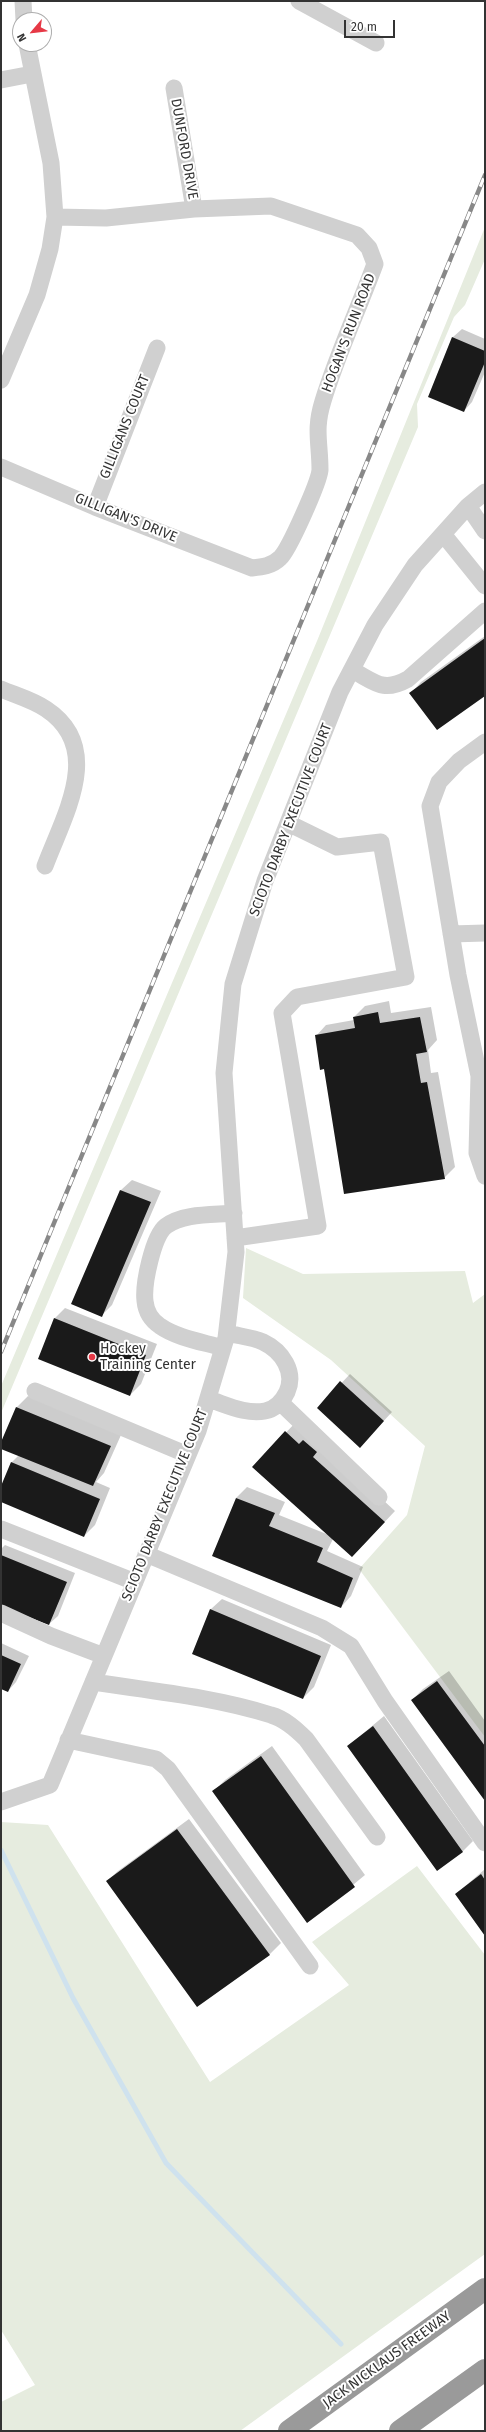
<!DOCTYPE html>
<html>
<head>
<meta charset="utf-8">
<style>
	body { margin:0 }
	#map { position:relative; width:486px; height:2432px; overflow:hidden; background:#fff; font-family:"Fira Sans",sans-serif }
	canvas { display:block }
	.frame { position:absolute; inset:0; border:2px solid #333; pointer-events:none }
	.north { position:absolute; left:12px; top:12px; width:40px; height:40px; box-sizing:border-box; background:#fff; border:1px solid #adadad; border-radius:50%; rotate:242deg; font-size:11px; font-weight:700; line-height:16px; text-align:center; color:#333 }
	.north::after { content:''; display:block; margin:auto; width:14px; height:18px; background:#e63946; clip-path:polygon(50% 0,100% 100%,50% 72%,0 100%) }
	.scale { position:absolute; left:344px; top:20px; width:51px; height:18px; box-sizing:border-box; border:2px solid #333; border-top:0; padding-left:5px; font-size:12px; line-height:14px; white-space:nowrap; color:#333; -webkit-text-stroke:3px #fff; paint-order:stroke }
</style>
</head>
<body>
<div id="map">
<canvas width="486" height="2432"></canvas>
<div class="frame"></div>
<div class="north">N</div>
<div class="scale">20 m</div>
</div>
<script>
const c = document.querySelector('canvas').getContext('2d');
c.lineJoin = 'round';
function fill(path, color) { c.fillStyle = color; c.fill(path, 'evenodd'); }
function trace(path, color, width, dash) { c.strokeStyle = color; c.lineWidth = width; c.lineCap = dash ? 'butt' : 'round'; c.setLineDash(dash || []); c.stroke(path); }
function drawText(font, color, halo, rows, align = 'center') {
  c.font = font + ' "Fira Sans",sans-serif'; c.lineWidth = 4; c.setLineDash([]); c.textBaseline = 'middle'; c.strokeStyle = halo; c.fillStyle = color; for (const [text, x, y, turn = 0] of rows) {
    c.save(); c.translate(x, y); c.rotate((+turn || 0) * Math.PI / 180); c.textAlign = isNaN(turn) ? turn : align; if (halo) c.strokeText(text, 0, 0); c.fillText(text, 0, 0); c.restore();
  }
}
fill(new Path2D(`
	M485,227V259L465,305L454,317L417,404L418,427L1,1413V1386L317,641Z
	M246,1248L303,1274L465,1271L473,1303L485,1294V1737L359,1569L407,1515L425,1446L331,1360L243,1298Z
	M1,1822L48,1825L210,2082L349,1985L312,1942L417,1866L485,1955V2254L240,2431H1V2402L35,2385L1,2330Z`), '#e6ecdf');
fill(new Path2D(`
	M462,329L485,339V372L472,402L464,411L429,396L453,337Z
	M485,636V694L411,693L421,682Z
	M389,1001L391,1013L431,1007L437,1040L428,1050L431,1073L438,1072L455,1167L444,1178L324,1068L316,1036L326,1025L354,1020V1017L365,1006Z
	M132,1180L161,1191L112,1305L101,1316L121,1190Z
	M65,1308L157,1344L141,1384L130,1395L54,1319Z
	M350,1374L392,1412L368,1438L318,1408Z
	M28,1396L121,1435L104,1473L96,1482L110,1488L95,1525L84,1536L1,1501V1489L12,1462L19,1455L1,1448V1444L17,1407Z
	M297,1421L395,1511L363,1545L333,1539L327,1551L363,1567L351,1596L341,1607L236,1498L247,1487L285,1502L279,1515L329,1535L253,1467Z
	M5,1545L75,1573L58,1616L49,1624L1,1605V1549Z
	M222,1599L331,1645L314,1687L303,1698L194,1653L211,1609Z
	M1,1643L29,1656L16,1682L8,1691L1,1688Z
	M449,1671L485,1721V1800L412,1700L423,1689Z
	M384,1716L473,1841L462,1852L348,1746Z
	M272,1746L365,1875L308,1922L214,1791L225,1780Z
	M189,1819L281,1943L270,1954L197,2005L107,1881L118,1871Z
	M485,1869V1934L456,1894Z`), '#0003');
trace(new Path2D(`
	M1,1850L73,1998L166,2163L341,2344`), '#cfe2ee', 5);
fill(new Path2D(`
	M452,337L485,351V362L464,412L428,397Z
	M485,638V696L437,730L409,693Z
	M378,1012L380,1023L420,1017L427,1052L416,1054L421,1083L427,1082L445,1179L344,1194L324,1069L320,1070L315,1035L355,1028L353,1017Z
	M120,1190L151,1202L102,1317L71,1304Z
	M54,1318L146,1355L130,1396L38,1359Z
	M340,1381L384,1421L360,1448L317,1408Z
	M16,1407L111,1446L93,1486L1,1449V1442Z
	M285,1431L299,1444L303,1440L317,1452L313,1457L385,1522L352,1557L252,1467Z
	M11,1462L100,1499L84,1537L1,1502V1486Z
	M236,1498L275,1513L269,1526L323,1548L317,1562L353,1578L341,1608L212,1556Z
	M1,1555L67,1582L49,1625L1,1606Z
	M210,1609L321,1656L303,1699L192,1654Z
	M1,1655L21,1664L8,1692L1,1689Z
	M437,1681L485,1746V1801L411,1700Z
	M373,1726L463,1852L437,1871L347,1746Z
	M261,1756L355,1887L307,1923L212,1791Z
	M177,1829L270,1955L197,2007L106,1881Z
	M481,1874L485,1880V1936L455,1894Z`), '#1a1a1a');
trace(new Path2D(`
	M23,1L24,20
	M299,1L376,43
	M1,80L32,74
	M174,88L194,209
	M1,380L37,295L50,249L55,217L51,163L27,44
	M1,467L95,507L252,568C262,567 272,566 280,558C289,550 319,482 320,470C320,442 314,430 323,401C337,355 358,310 375,264L369,248L357,235L271,206L194,209L106,218L55,217
	M468,506L485,531
	M95,507L157,348
	M443,534L485,586
	M352,670C375,682 383,693 408,679L485,611
	M1,689C15,695 33,700 46,709C105,748 64,815 45,866
	M485,742L459,761L439,782L430,806L458,975L479,1076L477,1153L485,1176
	M451,934L485,933
	M235,1238L318,1226L282,1013L297,997L406,977L381,842L337,847L288,823
	M223,1348C203,1342 177,1338 160,1326C151,1320 146,1311 145,1301C143,1284 153,1236 166,1226C183,1213 213,1215 234,1213
	M35,1391L188,1455
	M208,1399C225,1404 246,1415 265,1411C276,1409 282,1402 287,1392C296,1372 282,1351 263,1342C252,1337 238,1336 227,1333
	M281,1403L379,1497
	M1,1529L135,1582
	M146,1554L322,1628L351,1646L385,1701L485,1843
	M1,1613L51,1636L104,1656
	M93,1682C152,1691 214,1697 271,1715C285,1719 296,1729 306,1739L377,1837
	M68,1740L156,1759L168,1769L310,1966
	M1,1802L50,1785L198,1431L226,1338L236,1252L224,1073L233,984L265,881L340,692L375,625L415,565L468,506L485,492`), '#d0d0d0', 17);
trace(new Path2D(`
	M289,2431L485,2289
	M400,2431L485,2370`), '#9a9a9a', 22);
const rail = new Path2D(`
	M1,1352L485,175`);
trace(rail, '#888', 4.5);
trace(rail, '#fff', 3, [9]);
for (const [x, y, r, color] of [
	[92,1357,4,"#e63946"]
]) { const dot = new Path2D(); dot.arc(x, y, r, 0, 2 * Math.PI); c.fillStyle = color; c.fill(dot); trace(dot, '#fff', 1.5); }
drawText('14px', '#333', '#fff', [
	["DUNFORD DRIVE",184,149,80],
	["HOGAN'S RUN ROAD",349,333,-69],
	["GILLIGANS COURT",125,427,-68],
	["GILLIGAN'S DRIVE",126,518,22],
	["SCIOTO DARBY EXECUTIVE COURT",291,820,-69],
	["SCIOTO DARBY EXECUTIVE COURT",165,1505,-68],
	["JACK NICKLAUS FREEWAY",387,2360,-36]
]);
drawText('14px', '#333', '#fff', [
	["Hockey",100,1349],
	["Training Center",100,1365]
], 'left');
</script>
</body>
</html>
